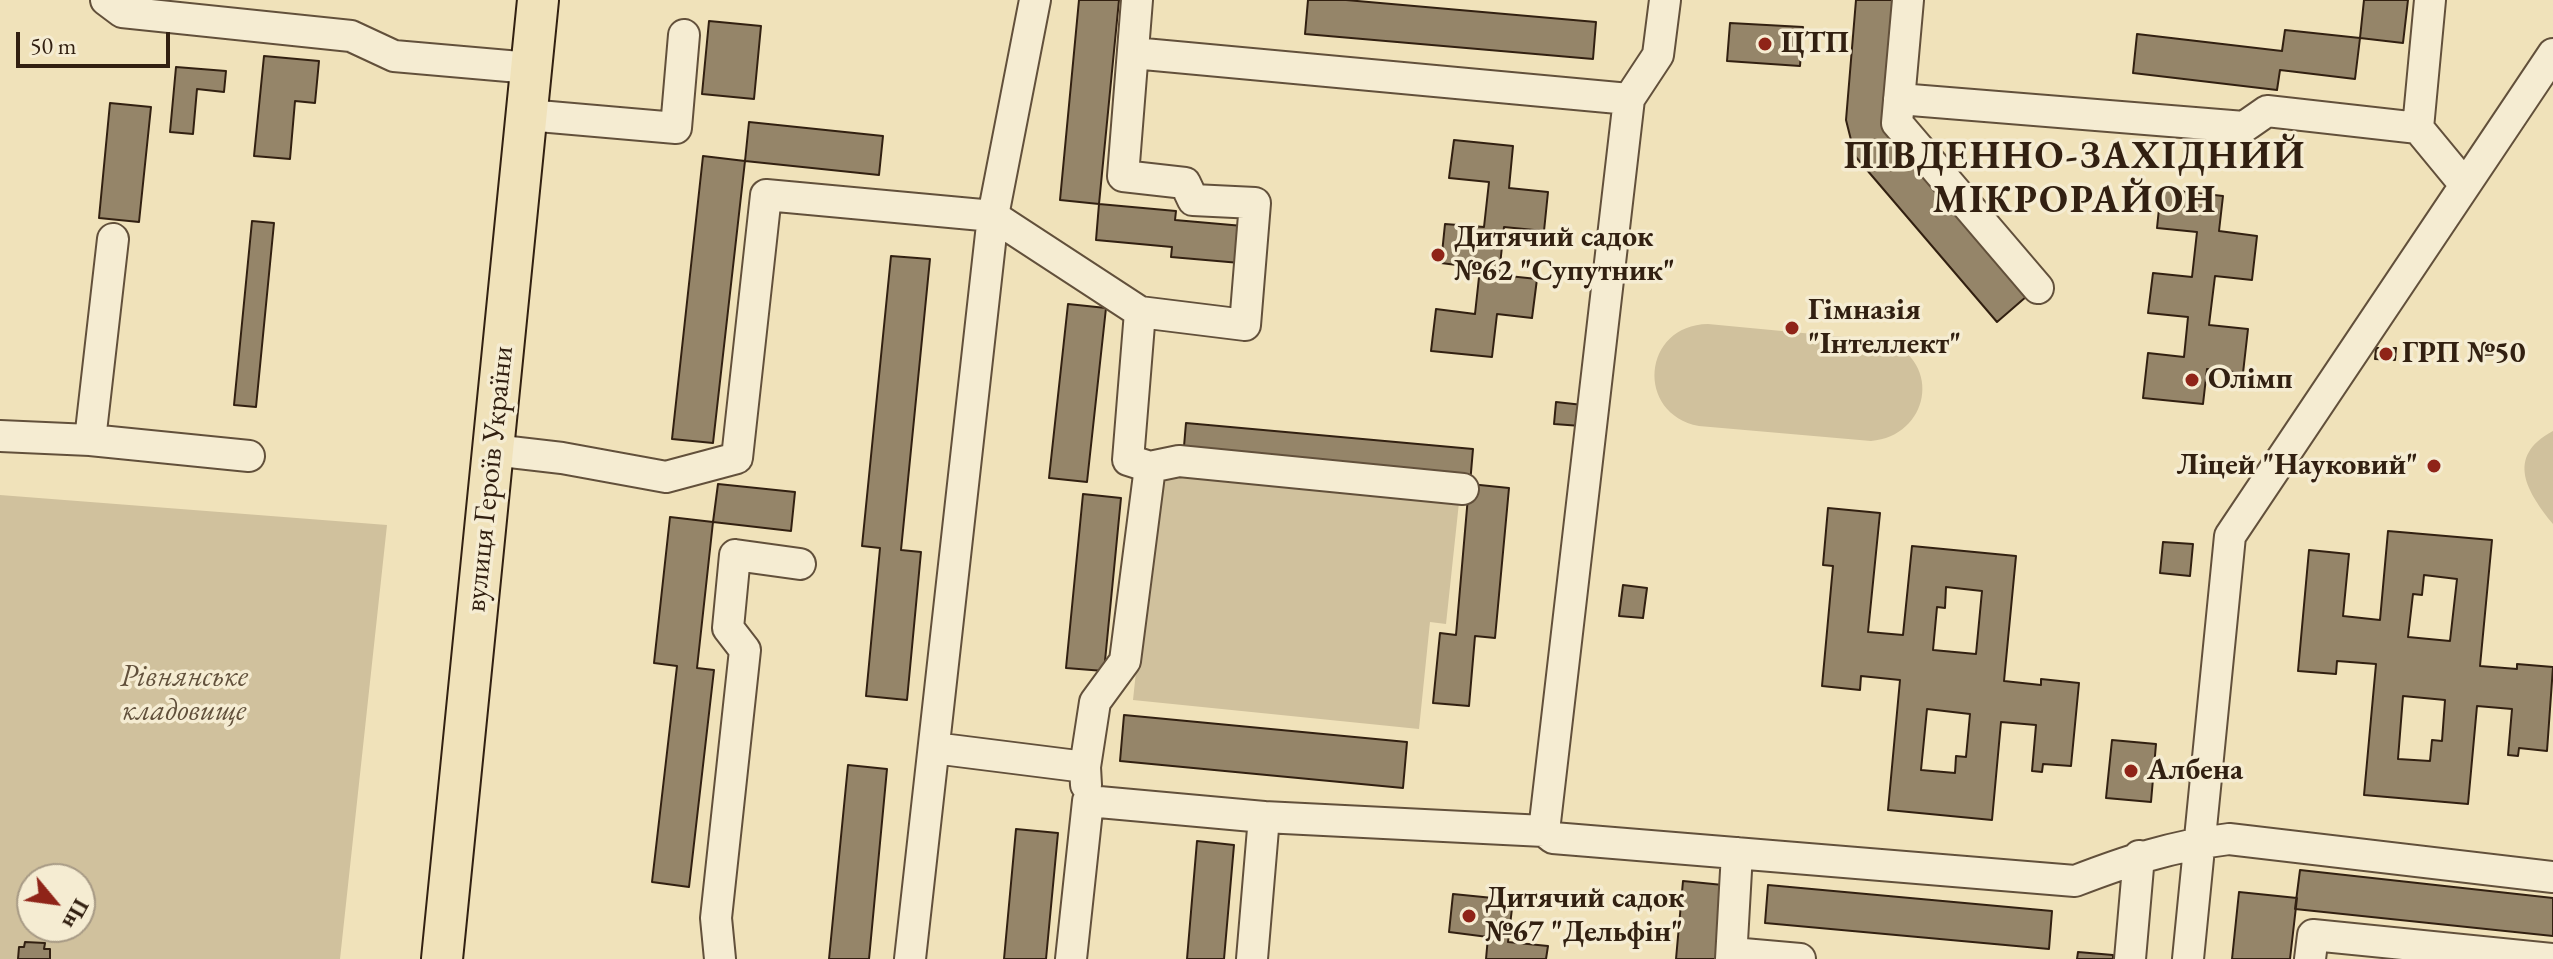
<!DOCTYPE html>
<html>
<head>
<meta charset="utf-8">
<style>
	body { margin:0 }
	#map { position:relative; width:2553px; height:959px; overflow:hidden; background:#f0e2ba; font-family:"EB Garamond",serif }
	canvas { display:block }
	.north { position:absolute; left:16px; top:863px; width:80px; height:80px; box-sizing:border-box; background:#f5ecd2; border:2px solid #a79a85; border-radius:50%; rotate:119deg; font-size:22px; font-weight:700; line-height:32px; text-align:center; color:#322011 }
	.north::after { content:''; display:block; margin:auto; width:28px; height:36px; background:#8f2418; clip-path:polygon(50% 0,100% 100%,50% 72%,0 100%) }
	.scale { position:absolute; left:16px; top:32px; width:154px; height:36px; box-sizing:border-box; border:4px solid #322011; border-top:0; padding-left:10px; font-size:24px; line-height:28px; white-space:nowrap; color:#322011; -webkit-text-stroke:6px #f5ecd2; paint-order:stroke }
</style>
</head>
<body>
<div id="map">
<canvas width="2553" height="959"></canvas>
<div class="north">Пн</div>
<div class="scale">50 m</div>
</div>
<script>
const c = document.querySelector('canvas').getContext('2d');
c.lineJoin = 'round';
function fill(path, color) { c.fillStyle = color; c.fill(path, 'evenodd'); }
function trace(path, color, width, dash) { c.strokeStyle = color; c.lineWidth = width; c.lineCap = dash ? 'butt' : 'round'; c.setLineDash(dash || []); c.stroke(path); }
function drawText(font, color, halo, rows, align = 'center') {
  c.font = font + ' "EB Garamond",serif'; c.lineWidth = 7; c.setLineDash([]); c.textBaseline = 'middle'; c.strokeStyle = halo; c.fillStyle = color; for (const [text, x, y, turn = 0] of rows) {
    c.save(); c.translate(x, y); c.rotate((+turn || 0) * Math.PI / 180); c.textAlign = isNaN(turn) ? turn : align; if (halo) c.strokeText(text, 0, 0); c.fillText(text, 0, 0); c.restore();
  }
}
fill(new Path2D(`
	M1708,324L1887,341C1943,363 1929,436 1871,441L1699,426C1635,414 1642,325 1708,324Z
	M2553,431V524C2528,493 2504,457 2553,431Z
	M1158,463L1460,493L1446,624L1430,622L1419,729L1133,700Z
	M0,495L387,525L340,959H0ZM32,879H80V927H32Z`), '#d0c19d');
const building = new Path2D(`
	M1079,0H1119L1099,204L1060,200Z
	M1308,0H1346L1596,22L1593,59L1305,34Z
	M1856,0H1894L1884,128L2027,296L1997,322L1855,156L1846,120Z
	M2364,0H2408L2403,43L2360,38Z
	M709,21L761,26L754,99L702,94Z
	M1730,23L1803,27L1800,66L1727,61Z
	M2285,30L2360,38L2355,79L2280,70L2277,90L2133,73L2137,34L2282,51Z
	M264,56L319,61L315,103L295,101L290,159L254,156Z
	M176,67L226,71L224,92L197,89L193,134L170,132Z
	M110,103L151,107L139,222L99,218Z
	M749,122L883,136L879,175L745,161Z
	M1454,140L1513,146L1509,188L1548,192L1544,231L1504,227L1499,275L1537,279L1532,318L1497,314L1492,357L1431,351L1436,309L1475,314L1480,268L1441,263L1445,224L1484,227L1489,182L1449,178Z
	M703,156L745,161L713,443L672,439Z
	M2161,189L2223,196L2219,231L2257,236L2252,280L2215,276L2209,325L2248,329L2243,373L2207,369L2203,404L2143,398L2148,353L2184,357L2188,317L2148,313L2153,273L2192,277L2197,232L2157,228Z
	M1099,204L1176,211L1175,220L1243,226L1240,263L1171,257L1172,247L1096,240Z
	M252,221L274,223L256,407L234,405Z
	M891,256L930,259L901,550L921,552L907,700L866,696L880,548L862,546Z
	M1068,304L1106,308L1087,482L1049,478Z
	M2376,348H2396L2395,360L2375,359Z
	M1556,402L1583,405L1581,426L1554,424Z
	M1186,423L1473,449L1470,484L1509,488L1495,638L1475,636L1469,706L1433,703L1440,633L1456,635L1469,485L1183,458Z
	M718,484L795,492L791,531L713,522Z
	M1083,494L1121,498L1104,671L1066,668Z
	M1828,508L1880,513L1868,632L1903,635L1912,546L2016,556L2004,681L2041,685V679L2079,683L2071,766L2043,764L2042,772L2032,771L2036,725L2001,722L1992,820L1888,810L1900,680L1861,676L1860,690L1822,686L1833,566L1823,565ZM1946,587L1982,591L1976,654L1933,650L1937,607L1945,608ZM1927,709L1970,714L1966,757L1956,756L1955,773L1921,770Z
	M670,517L713,522L697,668L714,670L689,887L652,882L677,666L654,663Z
	M2388,531L2492,540L2480,666L2517,669V664L2553,667L2547,751L2519,748L2518,756L2508,755L2512,709L2477,706L2468,804L2364,795L2376,664L2337,661L2336,674L2298,671L2309,550L2349,554L2343,616L2380,620ZM2424,575L2457,579L2450,641L2408,637L2413,594L2422,595ZM2403,696L2445,700L2442,741L2432,740L2430,761L2398,759Z
	M2163,542L2193,544L2190,576L2160,573Z
	M1623,585L1647,588L1643,618L1619,616Z
	M1124,715L1407,742L1403,788L1120,761Z
	M2112,740L2156,744L2151,802L2106,798Z
	M848,765L887,769L869,959H829Z
	M1016,829L1058,833L1046,959H1004Z
	M1197,841L1234,845L1224,959H1187Z
	M2300,870L2553,898V936L2295,909Z
	M1683,881L1723,885L1716,959H1676Z
	M1768,885L2052,911L2049,949L1765,923Z
	M2239,892L2297,898L2290,959H2232Z
	M1453,894L1513,900L1508,942L1548,946L1546,959H1486L1488,937L1449,932Z
	M25,942L45,943L44,949H50V959H18L19,947H24Z
	M2078,952L2113,955V959H2077Z`);
fill(building, '#958569');
trace(building, '#322011', 2);
const minor = new Path2D(`
	M106,0L122,12L351,36L394,56L531,68
	M1137,0L1123,176L1185,183L1193,200L1255,203L1245,325L1140,312
	M1908,0L1897,123L2038,288
	M1133,53L1629,99
	M1899,99L2244,127L2267,111L2418,128L2465,185
	M527,115L676,128L684,35
	M2418,128L2430,0
	M0,436L90,440L249,456
	M90,440L113,239
	M493,450L562,458L666,477L737,458L766,195L993,216L1140,312L1128,460L1150,467L1125,661L1095,702L1085,767
	M1150,467L1179,461L1463,489
	M934,748L1085,767L1086,785
	M1544,831L1629,99L1658,55L1665,0
	M1732,953L1800,959
	M720,959L716,918L745,650L728,628L735,555L800,564
	M910,959L993,216L1035,0
	M1071,959L1088,801L1264,817
	M1252,959L1264,817L1544,831L1553,838L2075,881C2127,861 2172,846 2229,839L2553,877
	M1731,959L1737,853
	M2130,959L2139,856
	M2188,959L2230,536L2553,54
	M2310,959L2313,935L2553,959`);
const major = new Path2D(`
	M442,959L538,0`);
trace(minor, '#62503b', 34);
trace(major, '#322011', 44);
trace(minor, '#f5ecd2', 30);
trace(major, '#f0e2ba', 40);
for (const [x, y, r, color] of [
	[1765,44,8,"#8f2418"],
	[1438,255,8,"#8f2418"],
	[1792,328,8,"#8f2418"],
	[2386,354,8,"#8f2418"],
	[2192,380,8,"#8f2418"],
	[2434,466,8,"#8f2418"],
	[2131,771,8,"#8f2418"],
	[1469,916,8,"#8f2418"]
]) { const dot = new Path2D(); dot.arc(x, y, r, 0, 2 * Math.PI); c.fillStyle = color; c.fill(dot); trace(dot, '#f5ecd2', 3); }
drawText('bold 30px', '#322011', '#f5ecd2', [
	["ЦТП",1781,44],
	["Дитячий садок",1454,238],
	["№62 \"Супутник\"",1454,272],
	["Гімназія",1808,311],
	["\"Інтеллект\"",1808,345],
	["ГРП №50",2402,354],
	["Олімп",2208,380],
	["Ліцей \"Науковий\"",2418,466,"right"],
	["Албена",2147,771],
	["Дитячий садок",1485,899],
	["№67 \"Дельфін\"",1485,933]
], 'left');
drawText('30px', '#322011', '#f5ecd2', [
	["вулиця Героїв України",490,479,-84]
]);
drawText('italic 30px', '#61503b', '#f5ecd2', [
	["Рівнянське",184,678],
	["кладовище",184,712]
]);
c.letterSpacing = '2px';
drawText('bold 38px', '#322011', '#f5ecd2', [
	["ПІВДЕННО-ЗАХІДНИЙ",2075,158],
	["МІКРОРАЙОН",2075,202]
]);
c.letterSpacing = '0px';
</script>
</body>
</html>
